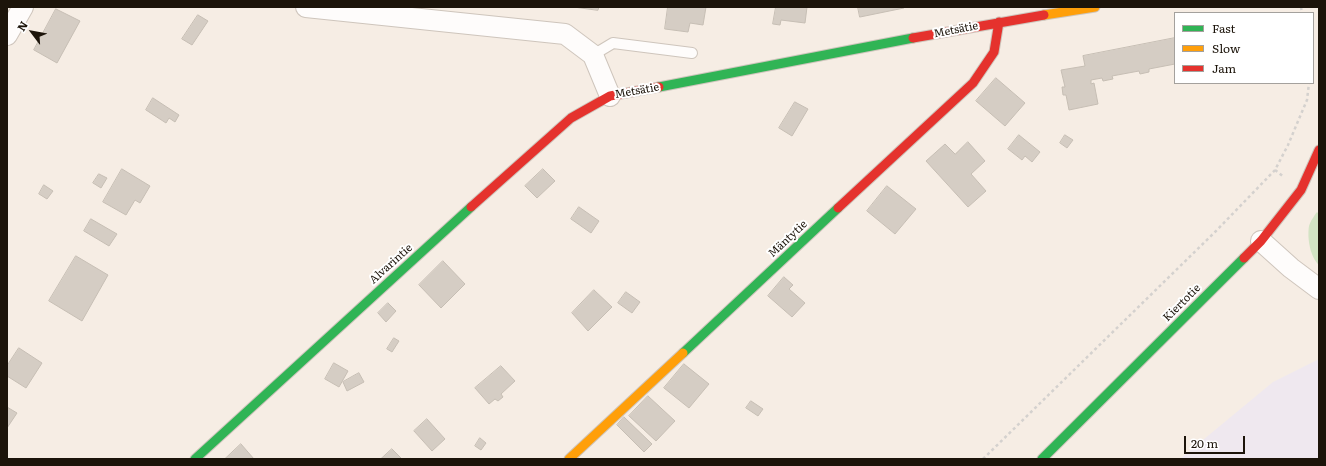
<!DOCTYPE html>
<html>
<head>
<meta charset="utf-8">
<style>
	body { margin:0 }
	#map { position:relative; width:1326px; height:466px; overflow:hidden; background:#f6ede4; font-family:Literata,serif }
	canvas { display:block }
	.frame { position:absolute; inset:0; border:8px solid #1c140a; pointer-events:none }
	.legend { position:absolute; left:1174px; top:12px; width:140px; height:72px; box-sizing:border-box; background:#fff; border:1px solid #a4a19d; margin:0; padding:5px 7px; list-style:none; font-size:12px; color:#1c140a }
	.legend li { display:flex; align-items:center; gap:8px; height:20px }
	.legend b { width:20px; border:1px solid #a4a19d }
	.north { position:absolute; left:12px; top:12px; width:40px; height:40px; -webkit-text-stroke:3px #fff; paint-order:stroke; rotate:302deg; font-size:11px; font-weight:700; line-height:16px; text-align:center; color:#1c140a }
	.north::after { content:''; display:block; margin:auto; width:14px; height:18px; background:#1c140a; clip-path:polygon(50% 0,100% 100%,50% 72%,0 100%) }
	.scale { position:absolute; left:1184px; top:436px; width:61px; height:18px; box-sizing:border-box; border:2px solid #1c140a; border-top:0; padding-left:5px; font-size:12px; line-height:14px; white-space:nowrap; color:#1c140a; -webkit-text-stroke:3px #fff; paint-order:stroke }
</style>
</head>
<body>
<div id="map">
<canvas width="1326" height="466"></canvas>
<div class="frame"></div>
<ul class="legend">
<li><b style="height:5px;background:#30b455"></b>Fast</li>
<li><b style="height:5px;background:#ff9f0a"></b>Slow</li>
<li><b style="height:5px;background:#e5322d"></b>Jam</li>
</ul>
<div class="north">N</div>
<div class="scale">20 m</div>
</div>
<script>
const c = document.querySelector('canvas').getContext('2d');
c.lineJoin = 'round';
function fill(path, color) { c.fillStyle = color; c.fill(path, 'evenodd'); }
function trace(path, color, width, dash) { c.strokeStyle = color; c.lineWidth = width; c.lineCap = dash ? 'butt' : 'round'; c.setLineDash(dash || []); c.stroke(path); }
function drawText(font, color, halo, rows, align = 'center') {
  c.font = font + ' Literata,serif'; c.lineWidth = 4; c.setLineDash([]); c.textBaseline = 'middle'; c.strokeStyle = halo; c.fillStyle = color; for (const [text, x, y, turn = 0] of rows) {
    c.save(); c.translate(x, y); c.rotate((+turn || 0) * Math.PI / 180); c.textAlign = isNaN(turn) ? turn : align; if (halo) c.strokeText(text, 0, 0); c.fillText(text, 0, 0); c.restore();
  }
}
fill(new Path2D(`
	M1319,359V459H1180L1273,382Z`), '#efe8ef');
fill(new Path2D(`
	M1317,212L1319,214V265C1310,257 1307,238 1309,226C1310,222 1314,216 1317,212Z`), '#d3e3c4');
const building = new Path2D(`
	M574,7H599L598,10Z
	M668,7H706L703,25L690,23L688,32L665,29Z
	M776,7H807L805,23L781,20L780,25L773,24Z
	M858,7H904V8L860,17Z
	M56,9L80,21L57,63L34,50Z
	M198,15L208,21L192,45L182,39Z
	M1175,38V64L1149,69V72L1140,74L1139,71L1112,76L1113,79L1103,81L1102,78L1091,80V84L1094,83L1098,104L1069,110L1066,95H1063L1062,87H1065L1061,70L1085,66L1083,56Z
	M996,78L1025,103L1005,126L976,101Z
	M153,98L179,115L175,122L169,118L166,123L146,110Z
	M795,102L808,109L792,136L779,128Z
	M1019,135L1040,152L1032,162L1025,156L1022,160L1008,149Z
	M1065,135L1073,140L1067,148L1060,143Z
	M968,142L985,161L971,174L986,191L968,207L926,161L945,144L955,154Z
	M122,169L150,186L140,203L135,200L126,215L103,202Z
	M543,169L555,181L537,198L525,186Z
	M99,174L107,178L101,188L93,183Z
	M44,185L53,191L47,199L39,194Z
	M887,186L916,209L895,234L867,211Z
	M579,207L599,221L591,233L571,219Z
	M91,219L117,234L109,246L84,231Z
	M76,256L108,275L82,321L49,301Z
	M443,261L465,284L441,308L419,285Z
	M784,277L793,285L789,289L805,303L792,317L768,296Z
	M594,290L612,307L588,331L572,313Z
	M626,292L640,302L632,313L618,303Z
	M388,303L396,311L386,322L378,313Z
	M394,338L399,341L392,352L387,349Z
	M19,348L42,363L26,388L7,376V366Z
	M334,363L348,371L339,387L325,379Z
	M684,364L709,384L689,408L664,388Z
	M501,366L515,381L501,394L503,397L498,401L495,399L489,404L475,388Z
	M359,373L364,382L347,391L343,382Z
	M648,396L675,421L656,441L629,416Z
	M751,401L763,409L758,416L746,408Z
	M7,407L17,413L7,428Z
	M624,417L652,444L644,452L617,425Z
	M427,419L445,439L432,451L414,431Z
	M480,438L486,443L481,450L475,446Z
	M241,444L254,459H225Z
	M392,449L402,459H381Z`);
fill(building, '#d5cdc4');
trace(building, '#c6beb4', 1);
const lane = new Path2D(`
	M593,55L613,43L692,53`);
const street = new Path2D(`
	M306,7L565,34L593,55L610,96
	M7,35L23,7
	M1261,241L1291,268L1319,289`);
const fast = new Path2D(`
	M659,87L913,38
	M683,353L838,208
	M195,459L471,207
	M1042,459L1244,258`);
const slow = new Path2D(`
	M1044,15L1095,7
	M569,459L683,353`);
const jam = new Path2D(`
	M913,38L1044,15
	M471,207L571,118L610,96L659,87
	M838,208L973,83L994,52L999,22
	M1244,258L1261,241L1301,190L1319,150`);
trace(lane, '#cec5bc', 12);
trace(street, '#cec5bc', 22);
trace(fast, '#cec5bc', 11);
trace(slow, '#cec5bc', 11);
trace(jam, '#cec5bc', 11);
trace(new Path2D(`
	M1301,7L1302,13
	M1275,170L1284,177
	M983,459L1216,231L1275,170L1288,145L1307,100L1309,83`), '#d4d1ce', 2.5, [3, 3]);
trace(lane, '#fefcfb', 10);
trace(street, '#fefcfb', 20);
trace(fast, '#30b455', 9);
trace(slow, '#ff9f0a', 9);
trace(jam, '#e5322d', 9);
drawText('11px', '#1c140a', '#fff', [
	["Metsätie",956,30,-11],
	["Metsätie",637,91,-10],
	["Mäntytie",788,239,-43],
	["Alvarintie",391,264,-42],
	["Kiertotie",1182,303,-45]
]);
</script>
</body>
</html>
